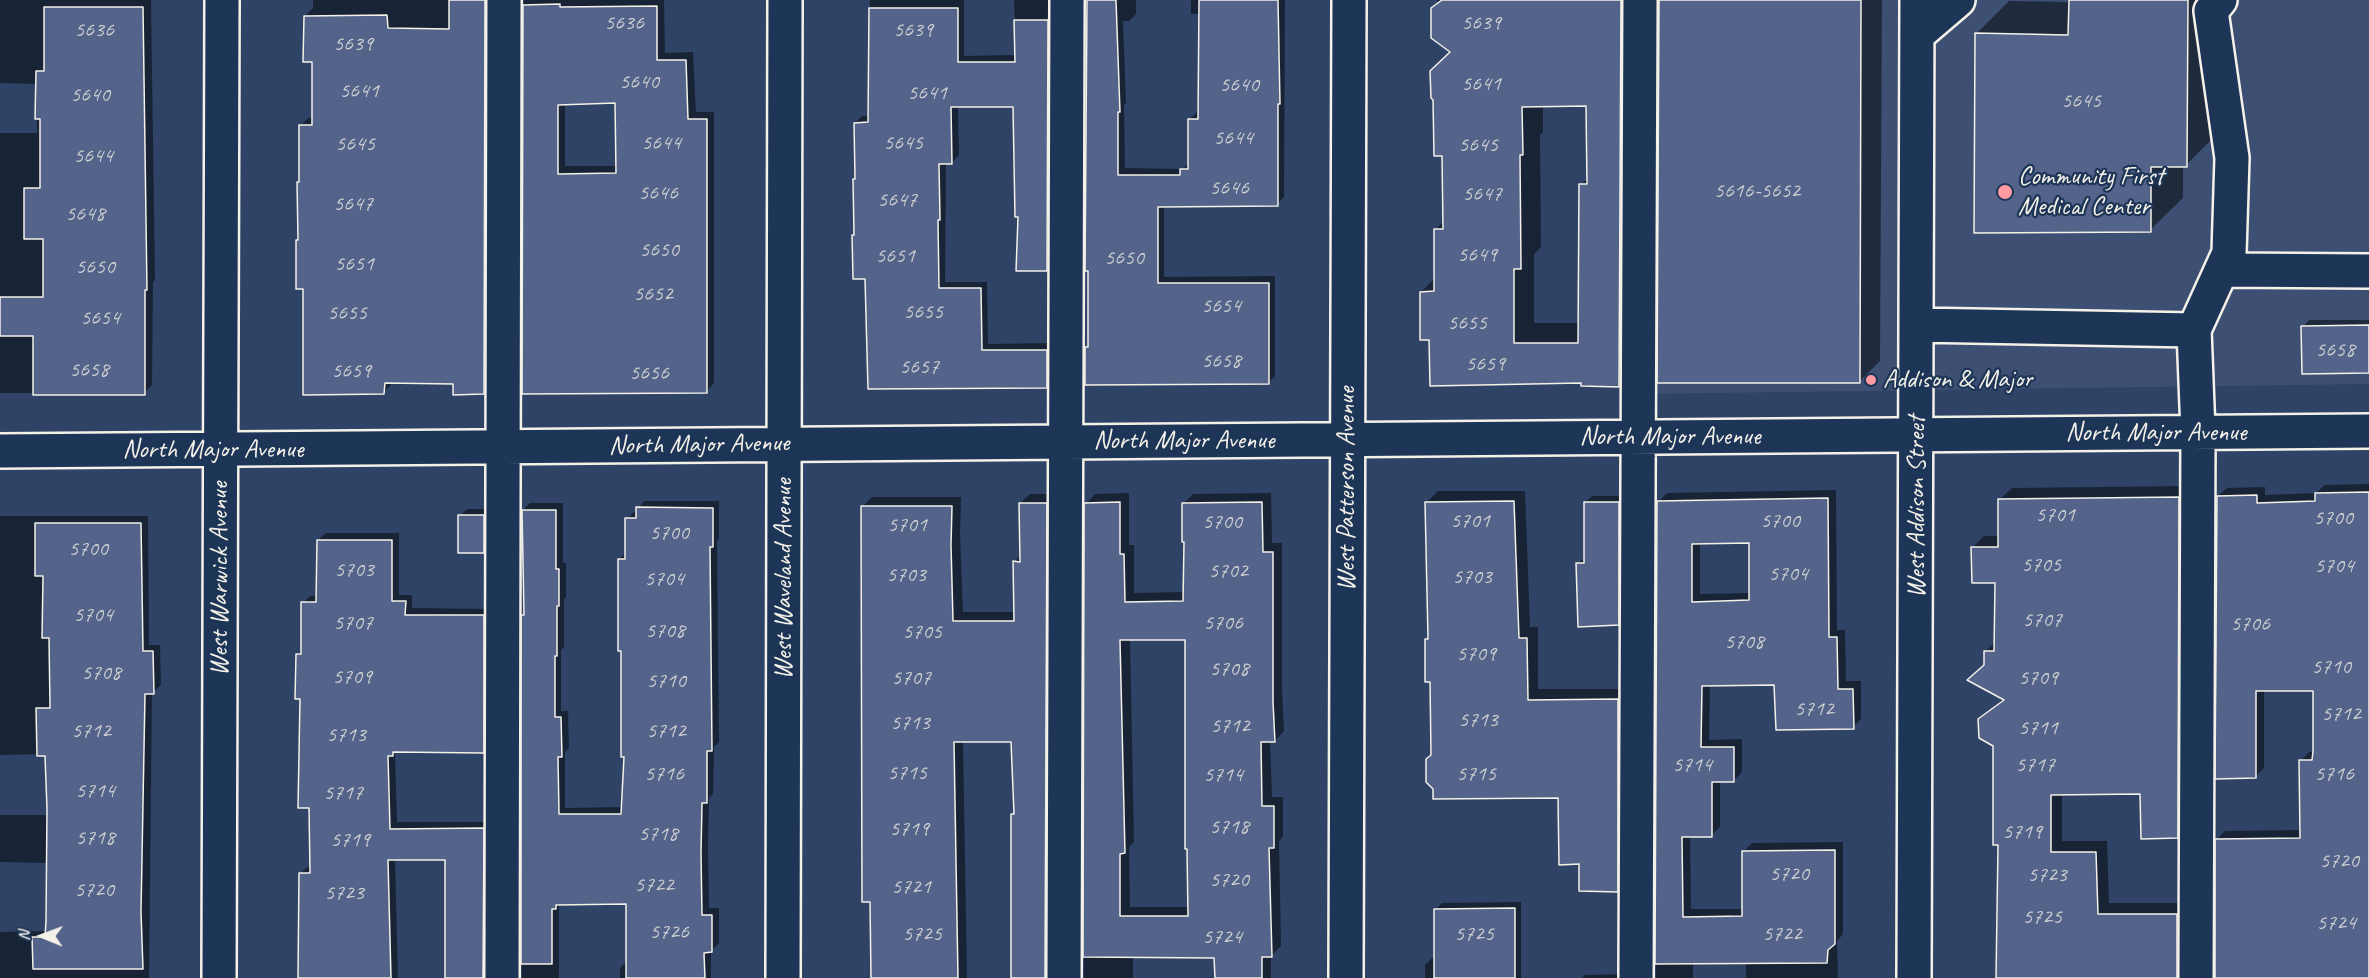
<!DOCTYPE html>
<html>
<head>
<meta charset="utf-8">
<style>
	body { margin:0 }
	#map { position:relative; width:2369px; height:978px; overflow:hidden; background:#2e4366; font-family:Caveat,sans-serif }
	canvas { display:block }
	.north { position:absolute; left:12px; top:906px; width:60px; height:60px; -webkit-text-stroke:4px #1d3557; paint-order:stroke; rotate:271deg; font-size:16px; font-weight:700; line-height:24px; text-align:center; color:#f4f1e8 }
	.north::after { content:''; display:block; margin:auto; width:21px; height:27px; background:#f4f1e8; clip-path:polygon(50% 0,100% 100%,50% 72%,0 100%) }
</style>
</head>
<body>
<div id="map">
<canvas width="2369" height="978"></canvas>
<div class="north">N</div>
</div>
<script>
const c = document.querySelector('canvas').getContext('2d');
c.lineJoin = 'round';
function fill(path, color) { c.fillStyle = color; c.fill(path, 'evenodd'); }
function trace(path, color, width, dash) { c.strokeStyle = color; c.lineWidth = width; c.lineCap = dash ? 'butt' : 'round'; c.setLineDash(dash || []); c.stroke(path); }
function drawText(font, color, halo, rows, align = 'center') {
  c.font = font + ' Caveat,sans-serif'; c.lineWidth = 4.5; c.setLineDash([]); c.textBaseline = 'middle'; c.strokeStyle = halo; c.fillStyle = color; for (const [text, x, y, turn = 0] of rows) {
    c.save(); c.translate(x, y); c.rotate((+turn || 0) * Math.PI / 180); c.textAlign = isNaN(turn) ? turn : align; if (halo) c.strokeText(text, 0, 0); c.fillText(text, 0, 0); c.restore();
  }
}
fill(new Path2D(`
	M1641,0H2369V384L1640,394Z`), '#3d5073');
fill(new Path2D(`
	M0,0H151L155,280L153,282L152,385L144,393H0V133H37V84L0,83Z
	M313,0H493L492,385L484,393L455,382L391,381V385L383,393L304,287L300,238V126L308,118H313V60L305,16L313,8Z
	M524,0H664L665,53L693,52L696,112H714V383L707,391L523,393ZM617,102V166H565V104Z
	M870,0H964V56L1016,55L1014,0H1055L1054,262L1047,269L1019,216L1015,105L958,106L959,155L952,163H946L945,282H987L988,344L1054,343V380L1046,387H869L867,277L856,234L855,123L862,116H869Z
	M1087,0H1136V14L1129,21H1123L1126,103L1124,105L1125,168L1183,169L1189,163L1190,119L1197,112H1200V14H1191V0H1285L1284,197L1277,204L1164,206V277L1275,276V376L1268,383L1086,348L1090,344Z
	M1437,0H1641L1639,364L1619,385L1583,382L1431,338L1421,292L1436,277L1435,230L1445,220L1452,51ZM1587,104L1588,178L1581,185L1580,323H1534V254L1541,247L1540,135L1543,132V105Z
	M1660,0H1882L1880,361L1860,381Z
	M2070,0H2220L2218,133L2186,165H2183V198L2150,230L1976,34L2009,1L2070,2Z
	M2309,320H2369V372L2303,327Z
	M2369,484V978H2216L2217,839L2225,831L2301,830V761L2309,752H2315V689L2264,690V768L2255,777L2218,496L2227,488L2265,487V495L2316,493L2325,485Z
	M2190,486L2189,825L2177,837L2142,793L2062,794V841H2107L2109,903H2189L2193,978H1998L1999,844L1994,745L1979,720L2004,698L1986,664L1985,652L1995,642L1996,581L1972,548L1984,536H2000V499L2012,488Z
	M1836,490L1837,630H1845L1846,681H1861V719L1853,727L1776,684H1710L1709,740L1742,739V772L1734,781H1720V827L1712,835H1690L1691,909H1744L1743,852L1752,843L1843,842V934L1837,941L1838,978H1746V963H1693V978H1656L1658,502L1667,493ZM1750,541V593L1700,594V542Z
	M1438,491H1525L1530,627H1538V689H1629L1628,879L1617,890L1581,863L1560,797L1432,755V680L1426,640L1429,637L1427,502Z
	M1129,493V545H1134V593L1185,592L1186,540L1183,504L1193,494L1271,493L1272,543H1282V691L1284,731L1275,741H1270L1272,797H1283V836L1279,841L1281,946L1271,956V978H1217L1216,956L1133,957V978H1084L1086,504L1095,494ZM1186,638L1189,907H1130L1129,847L1134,842L1130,639Z
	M1030,494H1056L1058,978H1013V815L1015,812L1013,740L963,741L967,978H872L862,507L872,497H961L960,534L963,612H1015L1014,562L1021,555L1020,503Z
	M1592,496H1625V617L1618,624L1577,564L1586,557L1585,502Z
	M645,501H719V539L717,541L719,742L714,747L713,794L709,798L708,846L709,908H719V943L711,951V978H620V968L627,961V903L559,904V978H522L523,616L526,613L523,510L530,503H563V563H566V597L564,599V647L561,650V711H568L569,748L565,752V808L623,807L625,756L619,559L627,552V519L634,512H638V508Z
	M467,509H490V545L484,552L460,516Z
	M0,516H148L149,645H160L161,685L152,693L149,978H0V932L47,931V863L0,862V815H47L46,754L0,755Z
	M326,533H399V595H412V608L491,609L490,744L483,751L395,752L397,822H490L492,978H446V859H395L398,978H299L300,874L307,867H311V806L297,655L303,649V603L310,596H317L318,540Z
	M1521,902V978H1425V965L1432,958H1436L1435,910L1442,903Z
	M1627,974L1629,978H1582L1585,975Z`), '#0007');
const building = new Path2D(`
	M449,0H485L484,394L453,395V384L385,383L384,394L303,395V289H296V240H298L297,182H299V125H312V62H303L304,16L387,15L388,28L449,29Z
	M1087,0H1116L1120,112H1118V175H1180V169H1188V119H1198L1199,0H1278L1280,104H1278V206L1158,207V283H1269V384L1085,385V347H1088V271H1085Z
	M1442,0H1621L1619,387L1581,386V383L1430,386L1429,340H1420V292L1434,291V229H1443L1442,156H1434L1433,100L1431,98L1430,71L1450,52L1431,38V8ZM1586,106L1587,184H1579L1578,343H1514V269H1521L1520,155H1523L1522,107Z
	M1659,0H1861L1860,383H1657Z
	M2069,0H2188L2187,167H2151V232L1974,233L1975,33L2068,35Z
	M560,4V7L657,6V60H686L688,119H707V393L522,394L523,5ZM615,103L616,173L558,174V105Z
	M44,7H143L147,290H145V395H33V336H0V297H43V239H24V188H40V119H35L36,71H44Z
	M869,8H958V62H1015L1014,20H1048L1047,271H1016L1018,217H1015L1013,107H951L952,164H939L940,220H938L939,288H981L982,350H1047V388L868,389L865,279H853L852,235H854L853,179H855L854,123L868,122Z
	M2369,325V373L2302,374L2301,326Z
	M2369,492V978H2215V839L2300,838L2299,760H2312L2313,751V691H2256V778L2215,779L2217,496L2257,495V503L2315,501V493Z
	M2179,497L2178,838L2141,839L2140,794L2051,795V852H2096L2098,914H2177V978H1996L1998,845H1993V746L1979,738L1978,719L2004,700L1967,680L1984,665V651H1994L1995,583H1972L1971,547H1998V499Z
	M1828,498L1829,637H1837L1838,689H1853L1854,729L1776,730L1774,685L1702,686L1701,747H1734V782H1712V837H1682L1683,917L1742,916V851L1835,850V944L1828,950L1827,963L1655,964L1657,501ZM1749,543V600L1692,602V544Z
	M1514,501L1519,638H1527L1528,700L1618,699V892L1579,891V864L1559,865L1558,798L1433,799V789L1426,782V759L1431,755L1430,682H1425V639H1428L1425,502Z
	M1120,502V554H1124L1125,602L1183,601L1184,542H1182V503L1262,502L1263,552H1273V702L1275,742H1261L1262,806H1274V848H1269L1272,957H1262V978H1215L1214,958L1083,957L1084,503ZM1120,640H1185V849H1187L1188,916H1120V854L1125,853Z
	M1584,502H1619V625L1578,627L1576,563H1584Z
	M1019,503H1047L1045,978H1011V814H1014L1011,742H954L958,978H871L870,902H862L861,506H952L951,545L953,621H1014L1013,561L1020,562Z
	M636,507L713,508V547H710L712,751H707V803H702L701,854L702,915H712V952L704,953L705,978H626V904L556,905V909H552V964H521V615H524L522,510H556V569H559V606H557V656H555V717H561L562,757H558L559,814H621L624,757H621V651H618V559H625V518H636Z
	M458,515H484V553H458Z
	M35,523H141L143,651H153L154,694H145L141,912L143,969H33L32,937H45L46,921L47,809L45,756H37L36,708H50L49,638H42L43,576H35Z
	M317,540H392V601H406L405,615H484V753L393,752V756H388L390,829L484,828L483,978H445V860H388L391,978H298L299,873H310L309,808H298L300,699H295L296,654H301V602H316Z
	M1515,908V978H1434V909Z`);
fill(building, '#54638a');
trace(building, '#f4f1e8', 1.5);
const minor = new Path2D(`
	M1917,35L1958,0
	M2222,270L2369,271
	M1917,325L2194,330L2198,432L2196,978
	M2194,330L2229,253L2232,158L2211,11L2220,0
	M0,451L2369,431
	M219,978L222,0
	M502,978L504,0
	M783,978L785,0
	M1064,978L1067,0
	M1346,978L1349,0
	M1636,978L1640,0
	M1914,978L1917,0`);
trace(minor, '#f4f1e8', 38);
trace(minor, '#1d3557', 33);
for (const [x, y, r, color] of [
	[2005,192,8,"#ff9aa2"],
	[1871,380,6,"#ff9aa2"]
]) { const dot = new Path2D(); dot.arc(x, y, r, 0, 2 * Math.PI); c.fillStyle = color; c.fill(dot); trace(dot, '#1d3557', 2); }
drawText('22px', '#ccced0', null, [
	["5636",624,23],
	["5639",1481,23],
	["5636",94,30],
	["5639",913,30],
	["5639",353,44],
	["5640",639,82],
	["5641",1481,84],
	["5640",1239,85],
	["5641",359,91],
	["5641",927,93],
	["5640",90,95],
	["5645",2081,101],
	["5644",1233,138],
	["5644",661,143],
	["5645",903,143],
	["5645",355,144],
	["5645",1478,145],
	["5644",93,156],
	["5646",1229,188],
	["5616-5652",1757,191],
	["5646",658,193],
	["5647",1482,194],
	["5647",897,200],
	["5647",353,204],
	["5648",85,214],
	["5650",659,250],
	["5649",1477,255],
	["5651",895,256],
	["5650",1124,258],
	["5651",354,264],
	["5650",95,267],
	["5652",653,294],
	["5654",1221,306],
	["5655",923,312],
	["5655",347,313],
	["5654",100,318],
	["5655",1467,323],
	["5658",2335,350],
	["5658",1221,361],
	["5659",1485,364],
	["5657",919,367],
	["5658",89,370],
	["5659",351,371],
	["5656",649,373],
	["5701",2055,515],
	["5700",2333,518],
	["5701",1470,521],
	["5700",1780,521],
	["5700",1222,522],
	["5701",907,525],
	["5700",669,533],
	["5700",88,549],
	["5705",2041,565],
	["5704",2334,566],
	["5703",354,570],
	["5702",1228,571],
	["5704",1788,574],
	["5703",906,575],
	["5703",1472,577],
	["5704",664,579],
	["5704",93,615],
	["5707",2042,620],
	["5707",353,623],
	["5706",1223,623],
	["5706",2250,624],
	["5708",665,631],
	["5705",922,632],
	["5708",1744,642],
	["5709",1476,654],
	["5710",2331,667],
	["5708",1229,669],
	["5708",101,673],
	["5709",352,677],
	["5707",911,678],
	["5709",2038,678],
	["5710",666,681],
	["5712",1814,709],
	["5712",2341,714],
	["5713",1478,720],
	["5713",910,723],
	["5712",1230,726],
	["5711",2038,728],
	["5712",91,731],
	["5712",666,731],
	["5713",346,735],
	["5714",1692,765],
	["5717",2035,765],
	["5715",907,773],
	["5716",664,774],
	["5715",1476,774],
	["5716",2334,774],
	["5714",1223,775],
	["5714",95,791],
	["5717",343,793],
	["5718",1229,827],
	["5719",909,829],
	["5719",2022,832],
	["5718",658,834],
	["5718",95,838],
	["5719",350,840],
	["5720",2339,861],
	["5720",1789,874],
	["5723",2047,875],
	["5720",1229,880],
	["5722",654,885],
	["5721",911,887],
	["5720",94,890],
	["5723",344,893],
	["5725",2042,917],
	["5724",2336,923],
	["5726",669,932],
	["5725",922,934],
	["5725",1474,934],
	["5722",1782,934],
	["5724",1222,937]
]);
drawText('26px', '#f4f1e8', '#1d3557', [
	["Community First",2018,177],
	["Medical Center",2018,207],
	["Addison & Major",1883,380]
], 'left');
drawText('26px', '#f4f1e8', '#1d3557', [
	["North Major Avenue",2156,433],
	["North Major Avenue",1670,437],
	["North Major Avenue",1184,441],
	["North Major Avenue",699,445,-1],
	["North Major Avenue",213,450],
	["West Patterson Avenue",1347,489,-90],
	["West Addison Street",1917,507,-90],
	["West Warwick Avenue",220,579,-90],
	["West Waveland Avenue",784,579,-90]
]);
</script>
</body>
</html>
